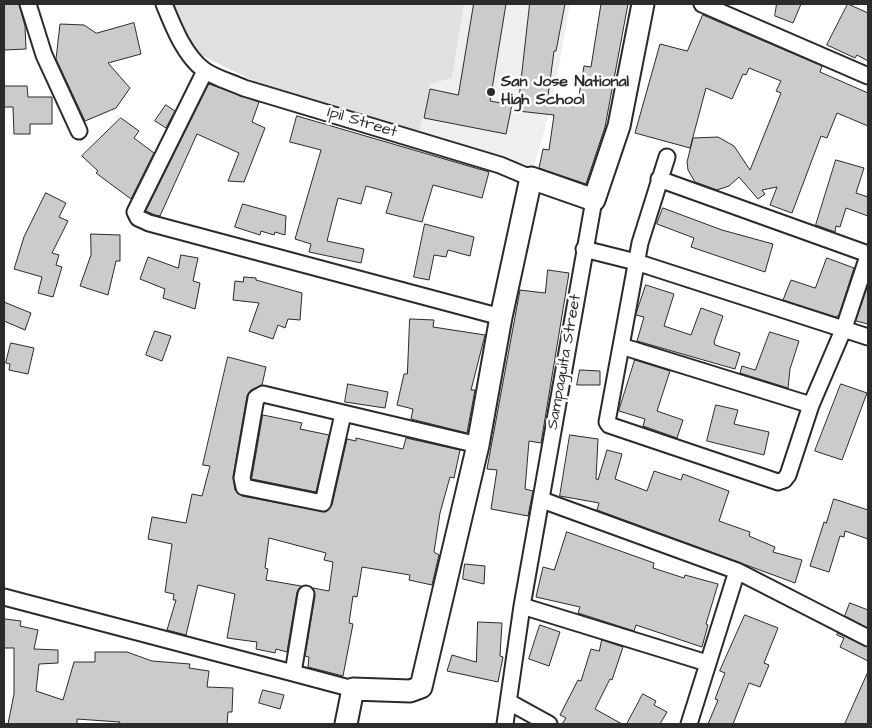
<!DOCTYPE html>
<html>
<head>
<meta charset="utf-8">
<style>
	body { margin:0 }
	#map { position:relative; width:872px; height:728px; overflow:hidden; background:#fff; font-family:"Architects Daughter",sans-serif }
	canvas { display:block }
	.frame { position:absolute; inset:0; border:5px solid #2b2b2b; pointer-events:none }
</style>
</head>
<body>
<div id="map">
<canvas width="872" height="728"></canvas>
<div class="frame"></div>
</div>
<script>
const c = document.querySelector('canvas').getContext('2d');
c.lineJoin = 'round';
function fill(path, color) { c.fillStyle = color; c.fill(path, 'evenodd'); }
function trace(path, color, width, dash) { c.strokeStyle = color; c.lineWidth = width; c.lineCap = dash ? 'butt' : 'round'; c.setLineDash(dash || []); c.stroke(path); }
function drawText(font, color, halo, rows, align = 'center') {
  c.font = font + ' "Architects Daughter",sans-serif'; c.lineWidth = 5; c.setLineDash([]); c.textBaseline = 'middle'; c.strokeStyle = halo; c.fillStyle = color; for (const [text, x, y, turn = 0] of rows) {
    c.save(); c.translate(x, y); c.rotate((+turn || 0) * Math.PI / 180); c.textAlign = isNaN(turn) ? turn : align; if (halo) c.strokeText(text, 0, 0); c.fillText(text, 0, 0); c.restore();
  }
}
fill(new Path2D(`
	M464,4H570L553,100L534,167L419,134L430,83L452,78Z`), '#efefef');
fill(new Path2D(`
	M174,4H464L452,78L430,84L419,134L292,100L191,50Z`), '#e0e0e0');
const building = new Path2D(`
	M4,4H19L25,26L26,49L5,50Z
	M474,4H506L490,101L512,105L506,134L424,118L430,89L458,95Z
	M530,4H565L556,51H554L548,96L578,101L584,66L591,67L601,4H628L605,127L586,184L539,168L543,149L549,150L554,115L518,111Z
	M777,4H801L793,23L775,16Z
	M848,4L868,13V61L857,55L855,58L827,45Z
	M703,15L822,66L820,72L868,93V126L837,113L827,138L821,136L792,213L770,205L777,187L762,190L765,194L758,199L739,177L729,186L717,190L695,182L688,170L687,162L693,138L718,137L734,146L750,170L781,93L776,91L781,81L749,68L746,75L743,74L732,99L706,88L690,148L635,133L660,44L687,51Z
	M134,23L141,54L108,63L130,88L116,108L85,121L56,59L60,24L84,25L96,33Z
	M209,84L259,102L252,122L265,128L244,182L228,181L239,153L197,134L160,216L155,215L146,211Z
	M4,86H27L28,97H52V124H30V134H14L13,107H4Z
	M166,105L175,111L166,128L155,121Z
	M297,116L489,172L482,198L433,185L422,222L386,213L392,193L366,186L361,204L338,198L327,241L364,249L361,263L309,252L311,244L295,239L321,150L290,142Z
	M121,118L139,131L134,138L154,153L131,199L96,173L98,171L82,156Z
	M836,160L864,168L856,193L868,197V216L846,208L840,227L836,226L835,232L816,225Z
	M46,193L66,203L59,217L68,221L52,253L59,255L56,265L62,267L53,297L38,293L42,277L14,269L24,237Z
	M243,204L286,216L285,235L275,232L274,235L261,231L260,235L235,227Z
	M663,208L722,230L773,244L765,272L691,247L694,238L657,224Z
	M425,224L474,237L470,256L448,250L446,257L434,255L429,280L414,277Z
	M91,234L120,235V261H116L108,295L80,286L91,255Z
	M181,255L198,258L193,281L200,283L195,309L163,298L165,289L140,279L148,257L178,268Z
	M827,258L854,268L839,315L836,317L783,300L791,280L815,288Z
	M548,270L569,273L541,443L529,441L525,489L533,491L528,516L491,509L497,470L487,469L520,290L545,293Z
	M244,277L256,278V280L302,293L300,320L288,319L285,328L278,325L273,339L249,331L259,303L233,300L235,281L243,282Z
	M646,285L674,294L664,326L691,335L701,308L723,316L714,342L715,345L740,353L735,369L637,341L644,317L636,315Z
	M868,285V324L856,321Z
	M4,302L31,313L25,330L4,321Z
	M410,319L434,320L433,327L485,335L471,390H475L467,433L411,419L413,409L397,405L404,374H407Z
	M155,331L171,336L162,361L146,355Z
	M770,332L799,341L790,369L788,388L740,373L742,366L755,370Z
	M11,343L34,348L28,374L9,370L10,364L6,363Z
	M228,357L266,367L262,385L251,390L247,396L233,477L235,490L242,496L326,512L332,505L347,439L356,441V438L403,449L406,438L460,450L454,478L450,477L440,513L434,552L439,555L432,585L409,580L410,575L362,567L357,597L353,596L349,623L353,624L343,676L308,667L309,657L305,656L315,596L313,588L329,591L333,562L324,560L326,553L269,538L265,568L268,569L266,580L301,586L297,592L287,652L276,649L275,653L256,649L257,642L227,638L235,594L198,585L186,635L167,630L176,600H173L174,594L165,592L172,544L148,539L152,517L186,523L192,494L202,496L210,466L203,465Z
	M635,360L670,371L657,411L683,420L677,438L643,426L645,419L619,411Z
	M580,370L600,371V385H577Z
	M348,384L388,392L385,408L345,402Z
	M841,384L867,393L842,460L815,451Z
	M716,405L738,410L734,424L769,432L764,455L707,441Z
	M263,415L302,423L300,429L329,435L316,492L252,479Z
	M570,435L598,439L596,479L598,480L607,450L622,454L615,479L647,491L654,471L681,480L683,474L729,491L719,521L750,532L749,536L775,547L773,552L802,560L795,583L597,510L599,503L560,496Z
	M834,499L868,510V539L845,531L844,537L840,536L829,572L810,566L824,522L826,523Z
	M567,532L654,563L653,568L684,578L685,575L718,584L706,624L708,625L702,647L636,625L634,631L578,613L580,607L536,597L543,567L554,570Z
	M465,564L485,566L484,584L463,579Z
	M850,603L868,610V628L845,616Z
	M745,615L778,628L764,663L769,665L760,687L749,683L733,724H708L718,700L715,699L725,673L720,671Z
	M5,619L21,621L20,626L38,630L34,649L58,650V663L39,664L36,691L63,700L74,662H95V652H127L152,661L190,664L189,668L209,671L207,687L233,688L232,712H228L227,724H119L120,722L77,719V724H8L14,694V648H4Z
	M478,622L502,623L500,656L503,657L498,682L447,671L452,655L476,662Z
	M540,625L560,632L549,666L529,659Z
	M838,633L868,647V661L840,647L844,638L837,635Z
	M602,640L623,647L612,680L610,679L595,709L622,724H562L566,718L560,715L578,680L581,681L591,649L599,651Z
	M868,672V724H845Z
	M263,690L284,695L280,709L259,703Z
	M643,694L656,701L654,705L667,712L660,724H627Z`);
fill(building, '#cbcbcb');
trace(building, '#2b2b2b', 1);
const street = new Path2D(`
	M28,4L44,55L79,131
	M164,4C173,26 184,55 204,70C215,78 231,82 244,88L500,165L531,178
	M702,4L868,76
	M205,71L135,212L138,218L149,223L501,317
	M667,157L640,243L607,422L609,425L778,482L784,480L788,475L811,405L844,328L868,256
	M659,179L868,254
	M584,249L636,262L868,337
	M621,346L811,405
	M343,414L323,503L244,487L242,478L256,398L263,394L478,445
	M542,500L737,571L868,638
	M306,594L293,673L353,689
	M4,597L293,673
	M522,606L707,663
	M509,702L549,724
	M505,724L522,606L594,200
	M689,724L737,571`);
const secondary = new Path2D(`
	M346,724L353,689L410,691L421,687L478,445L501,317L531,178L594,200L619,126L643,4`);
trace(street, '#2b2b2b', 19);
trace(secondary, '#2b2b2b', 25);
trace(street, '#fff', 15);
trace(secondary, '#fff', 21);
for (const [x, y, r, color] of [
	[491,92,5,"#2b2b2b"]
]) { const dot = new Path2D(); dot.arc(x, y, r, 0, 2 * Math.PI); c.fillStyle = color; c.fill(dot); trace(dot, '#fff', 2); }
drawText('bold 16px', '#2b2b2b', '#fff', [
	["San Jose National",501,83],
	["High School",501,101]
], 'left');
drawText('16px', '#2b2b2b', '#fff', [
	["Ipil Street",362,123,17],
	["Sampaguita Street",565,362,-80]
]);
</script>
</body>
</html>
